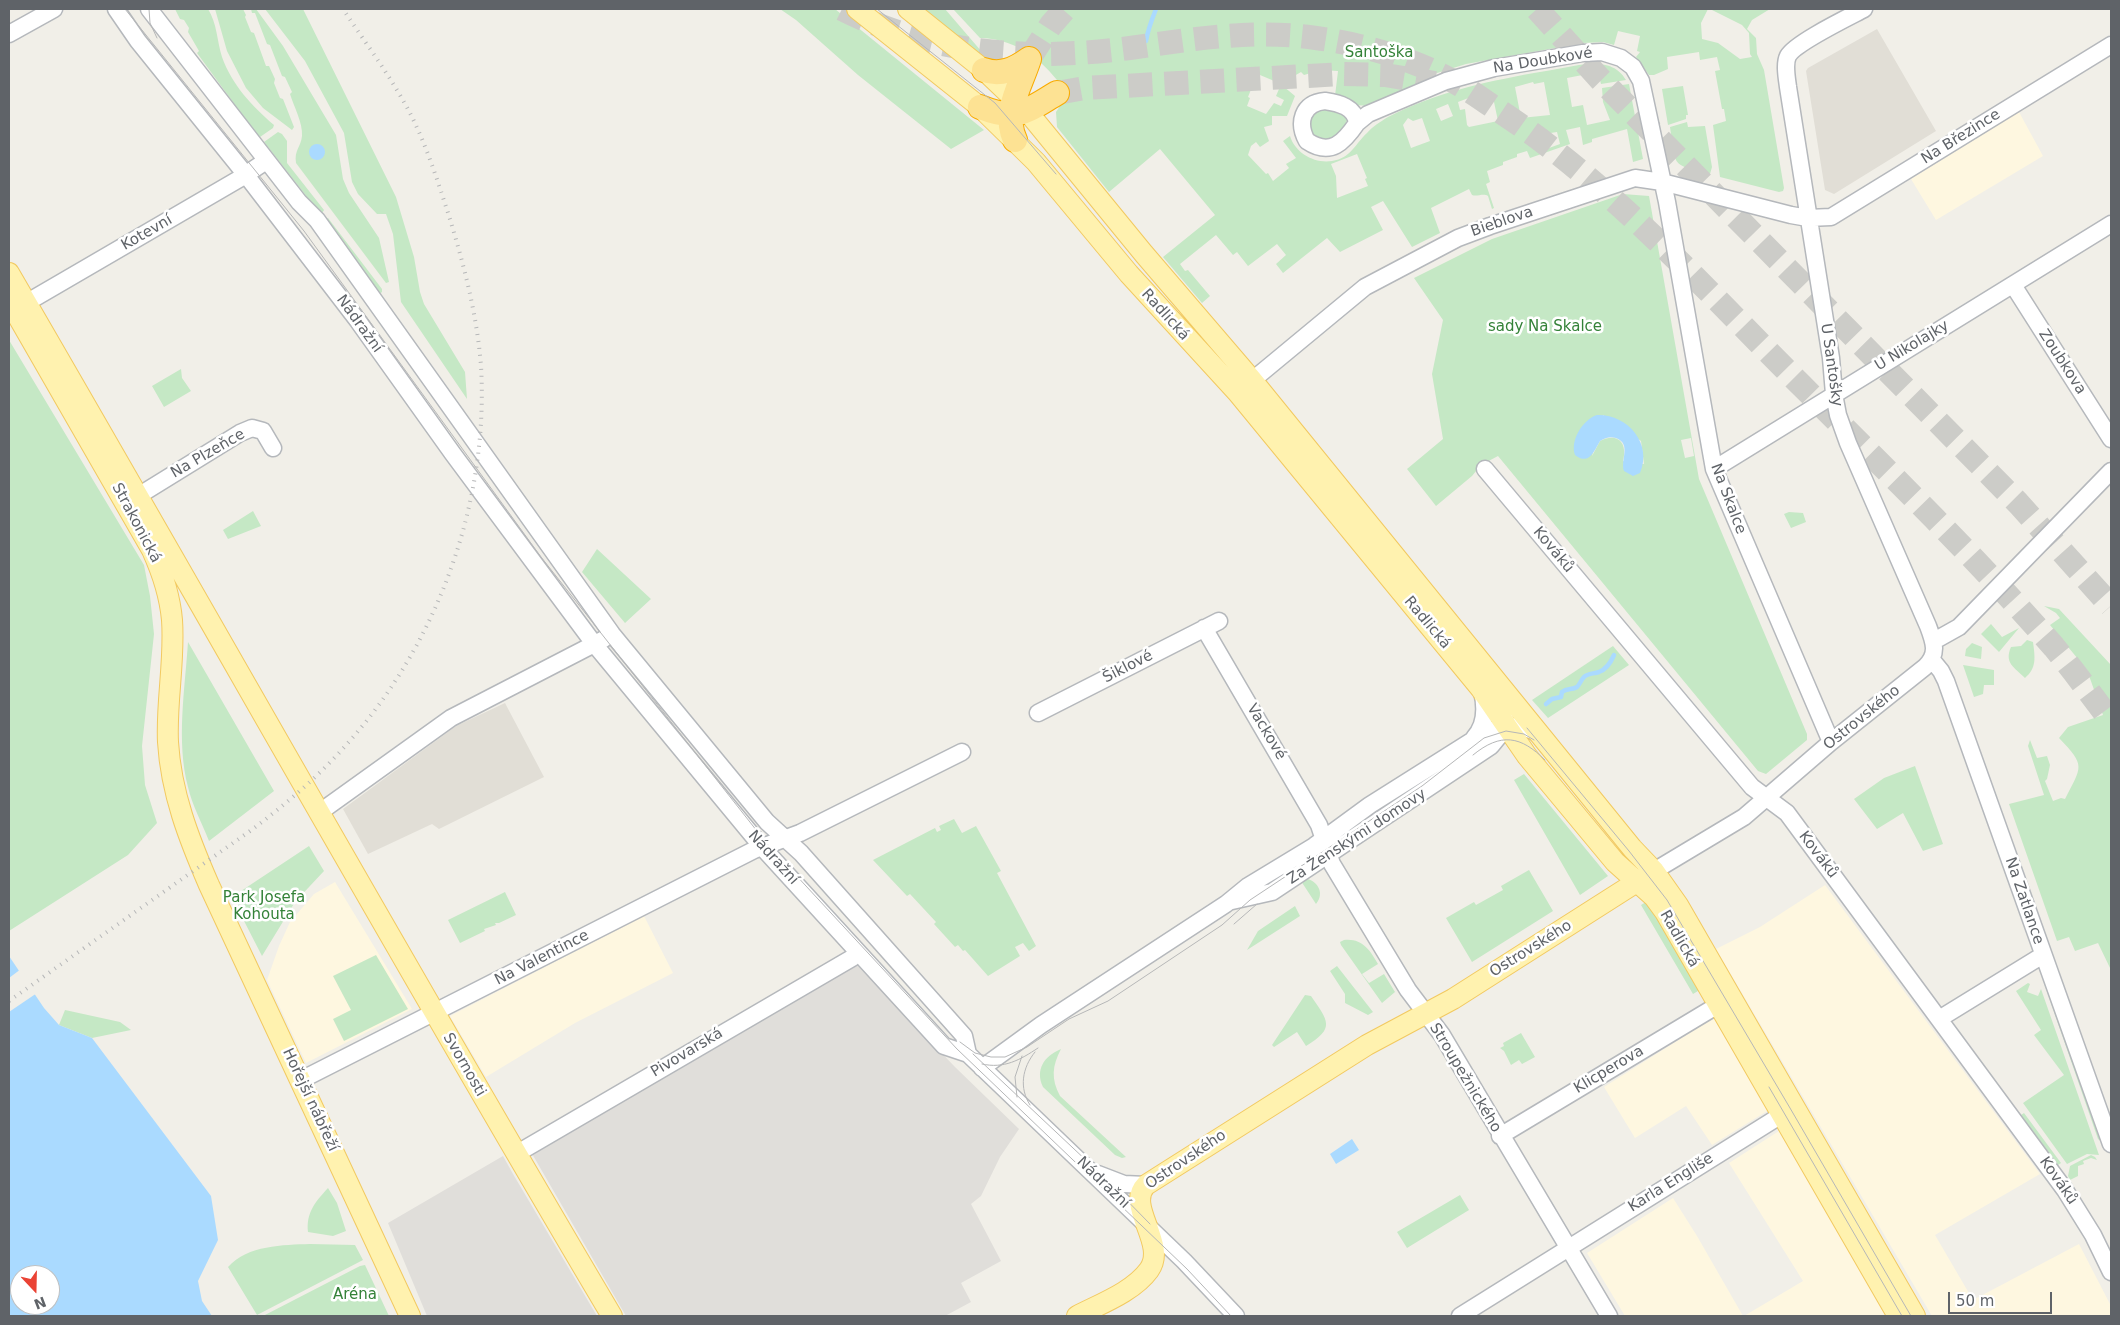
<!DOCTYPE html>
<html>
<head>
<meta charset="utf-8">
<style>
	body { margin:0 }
	#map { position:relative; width:2120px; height:1325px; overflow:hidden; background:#f1efe8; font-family:"DejaVu Sans",sans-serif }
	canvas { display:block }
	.frame { position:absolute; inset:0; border:10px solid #5f6368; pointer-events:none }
	.north { position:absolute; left:10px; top:1265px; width:50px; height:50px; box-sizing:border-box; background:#fff; border:1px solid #bfc1c3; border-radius:50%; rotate:159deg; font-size:14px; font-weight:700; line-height:20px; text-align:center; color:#5f6368 }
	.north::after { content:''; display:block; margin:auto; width:18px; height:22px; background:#ea4335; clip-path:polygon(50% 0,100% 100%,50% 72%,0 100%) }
	.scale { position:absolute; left:1948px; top:1292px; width:104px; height:22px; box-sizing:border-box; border:2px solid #5f6368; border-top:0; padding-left:6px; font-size:15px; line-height:18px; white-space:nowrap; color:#5f6368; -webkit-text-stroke:4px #fff; paint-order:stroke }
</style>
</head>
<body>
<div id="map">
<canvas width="2120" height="1325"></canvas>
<div class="frame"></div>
<div class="north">N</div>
<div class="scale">50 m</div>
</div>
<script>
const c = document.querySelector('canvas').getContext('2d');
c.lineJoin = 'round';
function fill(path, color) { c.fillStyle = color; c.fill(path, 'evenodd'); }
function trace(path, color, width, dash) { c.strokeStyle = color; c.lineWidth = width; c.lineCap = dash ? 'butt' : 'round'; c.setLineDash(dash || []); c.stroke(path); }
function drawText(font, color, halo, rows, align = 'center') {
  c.font = font + ' "DejaVu Sans",sans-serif'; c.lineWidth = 5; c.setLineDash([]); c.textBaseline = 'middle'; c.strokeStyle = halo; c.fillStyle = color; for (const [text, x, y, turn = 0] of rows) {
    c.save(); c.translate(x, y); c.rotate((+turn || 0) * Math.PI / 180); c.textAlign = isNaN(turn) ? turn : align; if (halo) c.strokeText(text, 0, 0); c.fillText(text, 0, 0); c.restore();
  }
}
fill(new Path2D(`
	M2019,112L2043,156L1936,220L1911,179Z
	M335,882L412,1009L306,1063L267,980L279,946L290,922L314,894Z
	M1825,885L2040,1174L1935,1235L1973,1300L2079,1244L2111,1306V1316H1932L1716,949L1760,927Z
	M644,916L673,973L575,1023L486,1077L450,1016Z
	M1715,1017L1772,1108L1712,1145L1686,1106L1635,1138L1604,1087Z
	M1779,1131L1887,1316H1744L1803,1281L1729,1163Z
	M1673,1198L1697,1236L1743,1316H1625L1587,1253Z`), '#fef7e0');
fill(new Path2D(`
	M855,963L955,1067L1019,1129L1000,1157L981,1196L971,1204L1001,1261L961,1283L971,1302L945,1316H626L531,1152Z
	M503,1156L513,1174L597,1316H427L388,1223Z`), '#e0deda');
fill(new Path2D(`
	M1877,29L1936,131L1834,194L1825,190L1806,71L1808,68Z
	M505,703L544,777L439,829L432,824L368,854L343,809L456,726Z`), '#e1ded6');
fill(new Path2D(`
	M175,9H208C217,23 217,41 222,57C232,85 252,106 274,125L273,128L260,137L254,131L197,53L199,51L188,32L189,28L184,20L180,19Z
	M215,9H243L246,15L245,17L251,32L254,33L266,66H269L275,79L274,83L280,98L283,99L294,127L292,130L263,108L246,88L227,51Z
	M251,9H256L283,46L336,135L343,179L349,193L379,238L389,282L386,283L296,163C294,150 301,147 302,136C303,123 294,107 290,94L292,92L285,77L282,76L270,45L267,44L255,13H252Z
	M265,9H303L396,197L414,257L420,292L424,304L465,372L467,399L401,302L393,234L386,214H377L358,194L352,182L344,133L305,61Z
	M780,9H835L984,130L951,149L858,75L796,20Z
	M921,9H945L994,66Z
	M953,9H1708L1701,23L1702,39L1718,43L1740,59L1752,57L1750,54L1749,33L1742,25L1710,9H1770L1752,20L1747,29L1756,38L1757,54L1764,70L1784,188L1783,191L1779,192L1720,177L1713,125L1726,121L1724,109H1722L1715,71L1720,70L1717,57L1700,60L1699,52L1667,57L1668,69L1654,75H1649L1636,57L1640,52L1637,51L1640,36L1618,31L1614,45L1603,42L1583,43L1466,64L1434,74L1373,106L1353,105L1335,96L1338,71L1321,70L1304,75L1301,72L1289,79L1283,86L1295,96L1287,116H1272V125L1264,127L1269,141L1260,147L1256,142L1251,146L1248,155L1266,174L1268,173L1273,181L1289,168L1286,164L1296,158L1283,141L1290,136C1295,153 1315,164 1332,161C1351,158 1355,144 1367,133C1373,126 1380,122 1388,117C1438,92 1480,83 1534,73C1554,70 1574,65 1594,63C1609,65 1618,67 1626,80L1601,84L1598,72L1567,78L1572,107L1583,105L1587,125L1610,120L1603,102L1602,88L1629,84L1643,159L1633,162L1627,129L1592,139V142L1583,145L1580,127L1566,130L1570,144L1530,158L1527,151L1517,154V157L1503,162V165L1487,171L1490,182L1486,184L1494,208L1492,209L1488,196C1483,193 1477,197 1472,195L1469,189L1431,208L1440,233L1412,247L1383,201L1371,207L1383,230L1340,252L1327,238L1283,273L1276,264L1286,255L1277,244L1248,266L1237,252L1233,255L1216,235L1180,264L1185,271L1188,270L1210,296L1202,303L1163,257L1215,215L1160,149L1109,192L1057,127L1056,112L1062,103L1053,84L1057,80C1037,55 1013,39 980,38ZM1260,75L1279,83L1277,88L1279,89L1276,96L1284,100L1281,106L1274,103L1266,114L1247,106L1250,98L1248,97L1254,82L1257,83ZM1533,82L1534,84L1544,82L1550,115L1521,118L1515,87ZM1479,94L1485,95L1486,101L1491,100L1494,102L1498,121L1469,127L1467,125L1465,109L1460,110L1458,102ZM1448,104L1453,116L1441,121L1436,109ZM1408,118L1413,121L1422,118L1430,141L1411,148L1403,125ZM1557,132L1560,144L1549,148L1544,134ZM1357,154L1367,178L1365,179L1368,186L1337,198L1336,176L1331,164Z
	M1683,86L1688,115H1686V119L1668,125L1662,89Z
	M1334,106L1348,117L1342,136L1320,141L1307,130L1312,109Z
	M1687,122L1688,127L1705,126L1712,167L1710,174C1670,164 1676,167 1670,127Z
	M278,132L282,134L287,141V163L324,210L321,215L264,142Z
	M1623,194L1649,196L1699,479L1807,734V740L1766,774L1758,771L1498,456L1481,465L1472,476L1436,506L1407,469L1443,439L1432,374L1443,320L1414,278L1492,239ZM1603,415L1641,441L1644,464L1623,461C1628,442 1617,432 1600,441L1592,456ZM1691,438L1694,456L1685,458L1681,440Z
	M328,218L382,289V292L379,294L324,220Z
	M9,340L144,565L150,596L154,634L142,746L145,785L157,823L128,855L9,931Z
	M181,369L182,378L191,391L164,407L152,386Z
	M253,511L261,526L228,539L223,530Z
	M1789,512L1803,513L1806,522L1791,528L1784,514Z
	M597,549L651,599L625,623L582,572Z
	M2044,606L2059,609L2111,665V970L2098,943L2075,951L2069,937L2057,941L2009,804L2044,795L2028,746L2030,740L2037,758L2047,756L2050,765L2047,779L2045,781L2053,801L2061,798L2065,799C2082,766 2086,766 2059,738L2068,727L2103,715L2087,670L2050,625L2060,618L2056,613Z
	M1991,624L2002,637L2019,628L1999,652L1981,634Z
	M2027,640L2033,642C2035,657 2037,668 2025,678C2014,667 2004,663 2011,647L2021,646Z
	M188,642L274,791L209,841C202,823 192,805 188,787C176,741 185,689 188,642Z
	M1972,643L1982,647L1981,659L1965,656L1966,649Z
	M1613,646L1629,665L1548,718L1532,700Z
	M1963,665L1994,670V685H1984L1983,694L1974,697Z
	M1915,766L1943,844L1923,851L1903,813L1877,829L1854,799L1884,778Z
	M1524,774L1608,876L1580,895L1514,780Z
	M954,819L962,833L976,826L1001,871L997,873L1036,946L1029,951L1023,943L1015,947L1020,956L988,976L965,950L963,951L958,945L955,947L934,924L936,922L910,894L907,896L873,860L935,828L937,832L941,830L939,826Z
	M309,846L324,871L295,902L262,956L243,919L235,895Z
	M1529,870L1553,911L1472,962L1446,918L1474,902L1476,905L1503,890L1501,886Z
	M1303,878C1316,879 1326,892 1316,904L1301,881Z
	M505,892L516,915L499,923H495L496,925L484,929L485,931L460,943L448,920Z
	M1651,899L1703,988L1693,994L1641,905Z
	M1295,906L1300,916L1247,950L1258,931Z
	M1344,940C1362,938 1370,950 1378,964L1362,974L1369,983L1384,974L1395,992L1382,1003L1341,945L1340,942Z
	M376,955L408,1009L344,1041L333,1019L351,1010L333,976Z
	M1337,966L1373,1012L1368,1015L1345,1003V994L1330,971Z
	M2046,982L2102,1142L2098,1139L2044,983Z
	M2028,983L2030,984L2027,992L2038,996L2041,989L2099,1155L2087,1154L2067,1164L2023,1103L2064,1075L2034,1035L2041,1030L2016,991Z
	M1305,995L1311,996C1328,1021 1336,1028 1306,1046L1297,1032L1274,1047L1272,1045Z
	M65,1010L120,1022L131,1030L92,1038L59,1025Z
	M1521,1033L1535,1057L1522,1064L1519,1060L1511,1065L1504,1051L1500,1048L1504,1046L1503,1043Z
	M1061,1049C1052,1066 1051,1079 1060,1096L1126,1157L1122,1158L1115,1155L1043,1087C1035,1070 1044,1056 1061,1049Z
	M2024,1113L2061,1163L2058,1165L2021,1115Z
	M2091,1155L2095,1157L2097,1160L2091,1158L2083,1161L2084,1164L2078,1166V1176L2070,1180L2068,1176L2070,1166Z
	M328,1188L337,1203L346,1231L333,1236L308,1232C306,1213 315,1202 328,1188Z
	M1460,1195L1469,1210L1407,1248L1397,1232Z
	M310,1244L355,1245L363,1260L257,1315L228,1267C248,1245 283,1245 310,1244Z
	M365,1265L389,1316H263L360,1266Z`), '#c5e8c5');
fill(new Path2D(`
	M309 152a8 8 0 1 1 16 0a8 8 0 1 1-16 0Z
	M1597,415C1627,414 1653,443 1640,473L1633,476L1624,471C1620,460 1632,444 1616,438C1610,436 1605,438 1600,441C1594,451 1589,466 1575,455C1570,441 1582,420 1597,415Z
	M9,956L44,1008L59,1025L92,1038L211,1196L218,1240L198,1281L202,1301L212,1316H9ZM20,1275H50V1305H20Z
	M1352,1139L1359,1150L1336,1164L1330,1154Z`), '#aadaff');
fill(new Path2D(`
	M21,969L37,993L9,1012V978Z`), '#f1efe8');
trace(new Path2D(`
	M1146,41C1148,29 1152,19 1156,9
	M1546,704L1552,699L1561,697L1562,692C1567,688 1572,690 1577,687C1580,684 1581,680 1584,677C1588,673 1593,674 1599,672C1607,669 1611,662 1614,655`), '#aadaff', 4.5);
trace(new Path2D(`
	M842,9C934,55 1029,61 1130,48C1192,39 1253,29 1316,38C1361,44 1408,57 1449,79C1467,88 1484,101 1501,112C1614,187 1705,289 1800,384C1886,470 1974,555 2054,647C2074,671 2092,696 2111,721
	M1537,9L1600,79L2018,503L2111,606
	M1029,59L1051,25L1065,9
	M1057,93L1085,88L1344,74L1385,75L1435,83`), '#ccccc8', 24, [24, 12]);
const minor = new Path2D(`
	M116,9L138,41L246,175L358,321L453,454L595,645L762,847L944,1046L968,1054L1184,1261L1236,1316
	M149,9L299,202L317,220L612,634L767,822L801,853L964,1036L968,1054
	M9,34L54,9
	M1325,101C1339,103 1355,107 1357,123C1344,142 1331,157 1307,141C1297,123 1302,103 1325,101Z
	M1357,123L1368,114L1446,81L1494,68L1583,53L1602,52L1621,58L1633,67L1641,81L1667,202L1714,469L1831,742
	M2013,285L2111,439
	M26,303L239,179L266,161
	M1243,388L1365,287L1458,238L1490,226L1635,178L1662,182L1791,215L1808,218L1831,217L2111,45
	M1485,469L1752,787L1787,813L2065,1190L2093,1235L2111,1272
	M1714,469L2111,224
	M138,496L240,433L252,428L263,431L273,448
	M1204,628L1319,825L1332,864L1408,990L1442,1035L1609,1316
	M1934,641L1959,627L2111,471
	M1932,660L1941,671L1946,681L2111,1144
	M1038,713L1219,621
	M1474,738C1486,725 1486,708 1482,691
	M320,812L451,718L604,639
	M1654,871L1744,817L1831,742L1925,667C1939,654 1934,642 1928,626L1848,443L1838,415L1834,394L1831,358L1788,87C1787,79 1784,64 1788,56C1795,43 1849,17 1864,9
	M1232,901L1272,892L1491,746L1500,735L1505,719
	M1939,1019L2043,955
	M982,1068L1041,1025L1226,904L1248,886L1314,846L1370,805L1473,740C1496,726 1514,720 1539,734
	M301,1080L754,850L800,833L962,752
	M1500,1136L1718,1005
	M516,1154L852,958L858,952
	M1098,1174L1124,1184L1146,1185
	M1460,1316L1775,1119`);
const major = new Path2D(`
	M857,9L980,107L1036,162L1129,274L1237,392L1481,689L1527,756L1615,862L1654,897L1665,912L1898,1316
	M908,9L984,70L1027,111L1144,254L1252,380L1632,848L1654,871L1678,905L1915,1316
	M9,273C211,620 407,971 612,1316
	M9,301L152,550C162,572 170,597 172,620C175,661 166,702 168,742C171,793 189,839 209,885L410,1316
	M1077,1316C1100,1304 1133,1292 1149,1270C1168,1244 1125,1206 1146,1185L1367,1045L1453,999L1646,876`);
const highway = new Path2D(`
	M984,70C1001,76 1015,69 1029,59
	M980,107C1017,122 1025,112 1057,93
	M1015,140C1002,113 1021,85 1029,59`);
trace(minor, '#b5b8bc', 19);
trace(major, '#f2c960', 22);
trace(highway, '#f9ab00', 26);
trace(minor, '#fff', 16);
trace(major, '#fff2af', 20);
trace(highway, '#fde293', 24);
trace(new Path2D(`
	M125,9L304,231L541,557L768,845L957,1049L1187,1269L1231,1316
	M149,9L150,23L157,38
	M877,9L995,103L1056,174
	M1527,728L1629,851L1667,900L1790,1108L1911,1316
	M1473,755C1501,732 1521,736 1545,760
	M1234,924L1257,904
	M960,1042L975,1053L991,1057H1005L1027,1047L1069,1019L1108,1001L1222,925L1250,900L1422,786L1484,738L1506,731L1524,734L1534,740
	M973,1054L1106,1179L1150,1224
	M982,1064C1004,1069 1020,1060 1038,1048
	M1769,1087L1902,1316
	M1017,1097L1015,1077L1022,1056
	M1030,1105C1019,1088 1022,1068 1035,1052`), '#b6b7b8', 1);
trace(new Path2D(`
	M9,1001L250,831C285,805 318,777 347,744C438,643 489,502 481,366C477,315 464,265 449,216C438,182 427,147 411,115C392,78 366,44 343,9`), '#b6b7b8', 4, [1, 6]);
drawText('15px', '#348238', '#fff', [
	["Santoška",1379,53],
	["sady Na Skalce",1545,327],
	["Park Josefa",264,898],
	["Kohouta",264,915],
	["Aréna",355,1295]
]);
drawText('15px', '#5f6368', '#fff', [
	["Na Doubkové",1543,61,-9],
	["Na Březince",1961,137,-32],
	["Bieblova",1502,222,-19],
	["Kotevní",147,233,-30],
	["Radlická",1165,315,48],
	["Nádražní",359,324,54],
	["U Nikolajky",1912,346,-31],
	["Zoubkova",2062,362,57],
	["U Santošky",1831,365,82],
	["Na Plzeňce",208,454,-30],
	["Na Skalce",1728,499,69],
	["Strakonická",136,523,62],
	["Kováků",1553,550,50],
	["Radlická",1427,623,50],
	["Šiklové",1128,667,-27],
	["Ostrovského",1862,718,-39],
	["Vackové",1266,732,59],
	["Za Ženskými domovy",1357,837,-33],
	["Kováků",1818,855,53],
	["Nádražní",773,858,48],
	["Na Zatlance",2024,901,71],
	["Radlická",1679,939,60],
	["Ostrovského",1531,949,-32],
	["Na Valentince",542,958,-27],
	["Pivovarská",687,1053,-31],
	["Svornosti",464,1065,60],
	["Klicperova",1609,1070,-31],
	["Stroupežnického",1465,1078,59],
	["Hořejší nábřeží",310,1100,65],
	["Ostrovského",1186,1160,-34],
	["Kováků",2058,1181,55],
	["Nádražní",1103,1183,44],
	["Karla Engliše",1671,1183,-32]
]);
</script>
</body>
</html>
